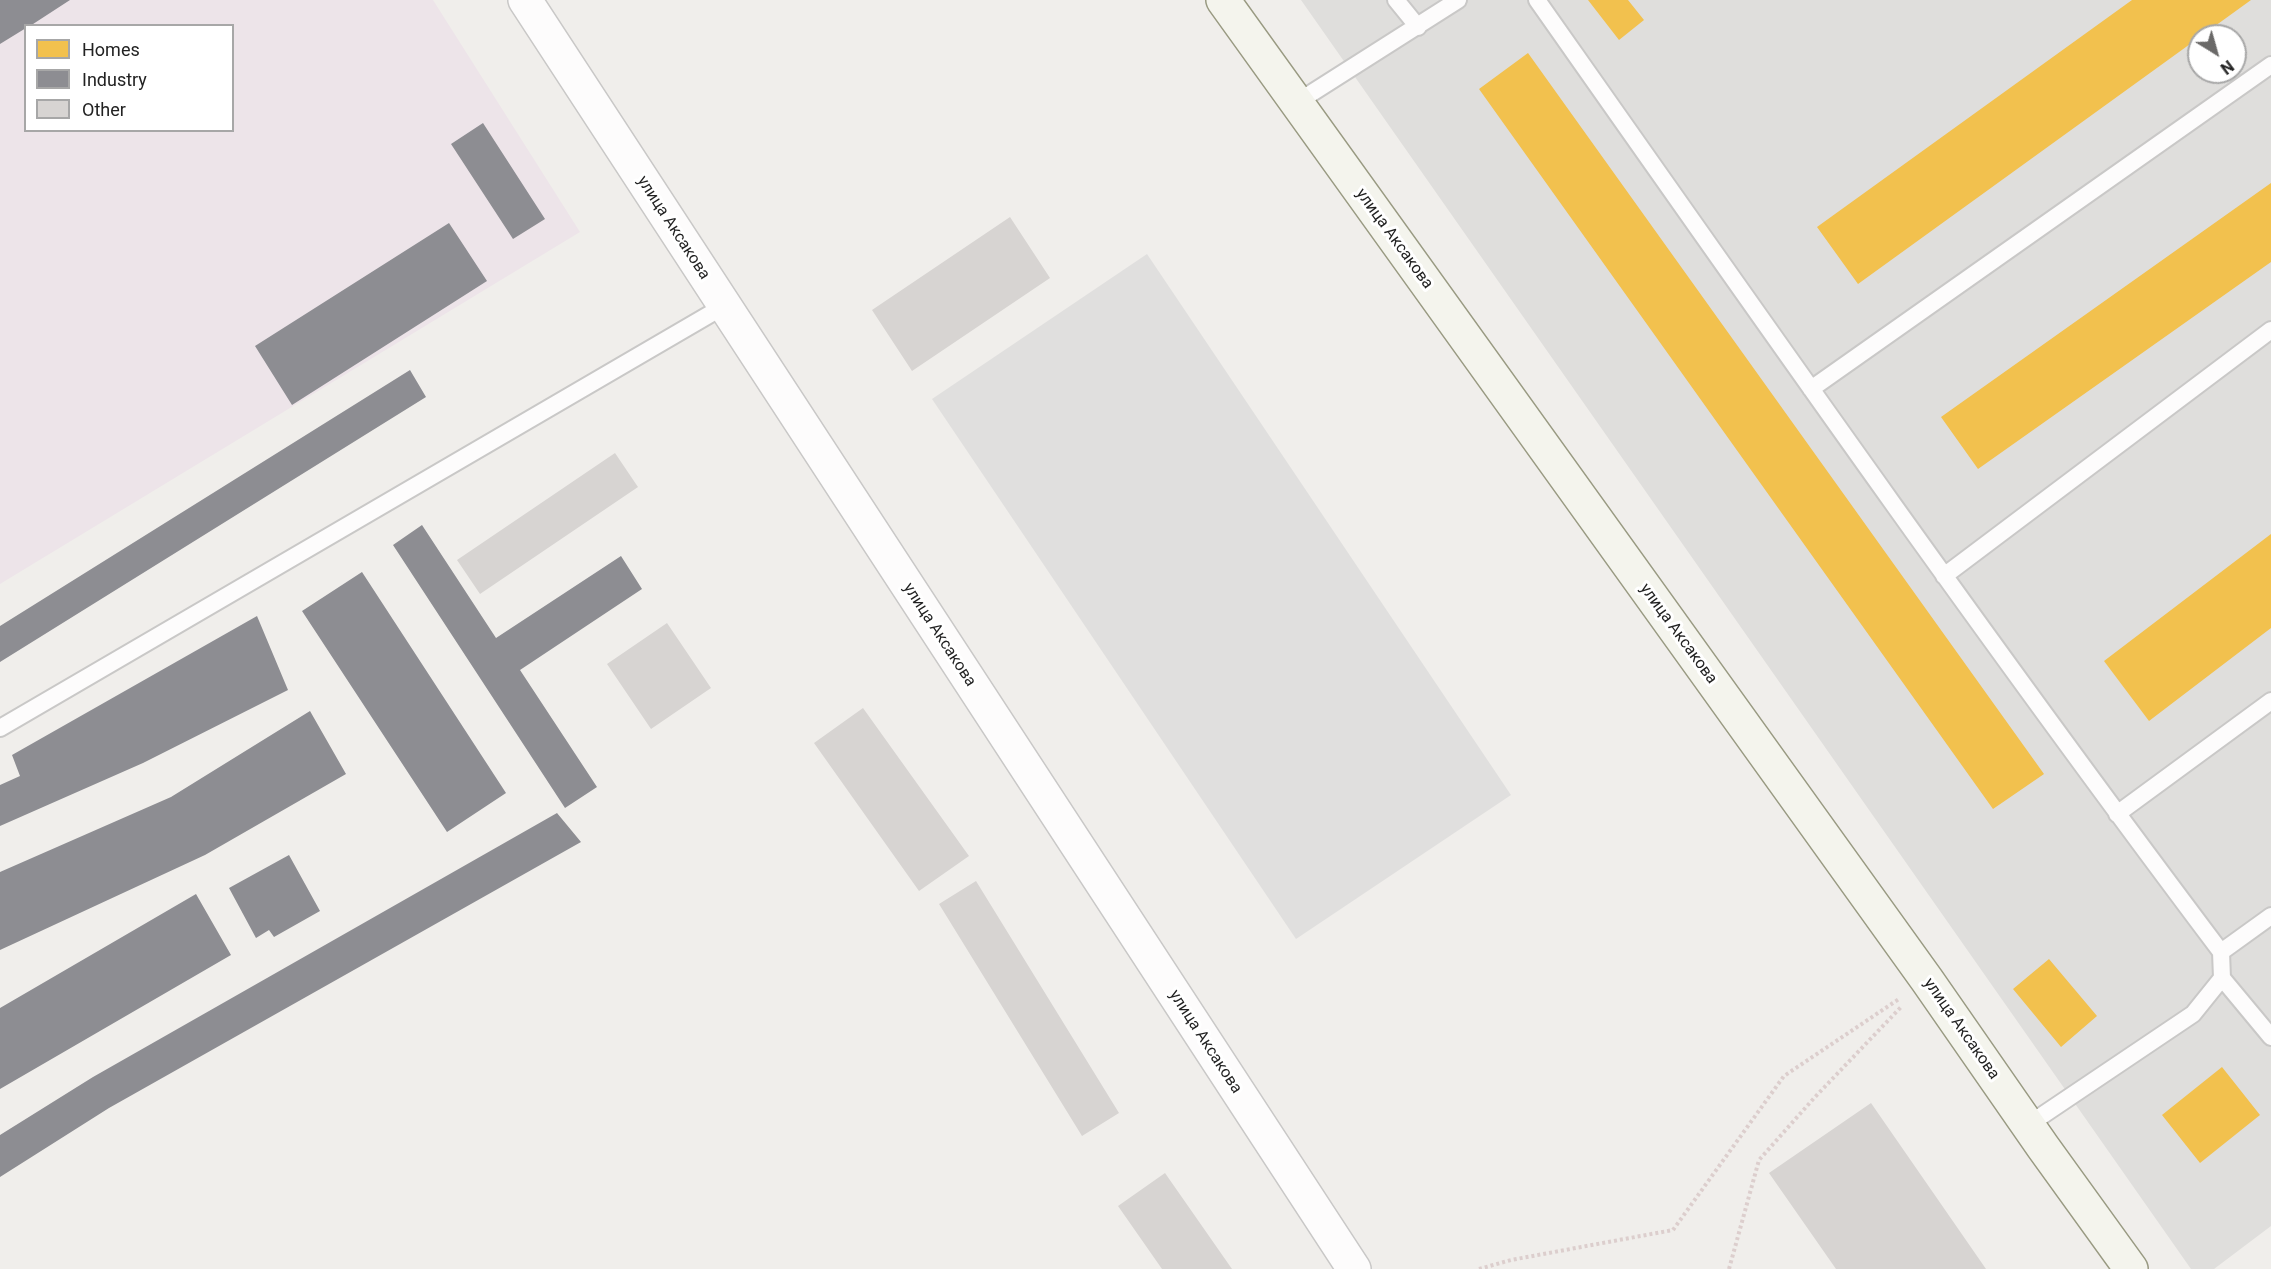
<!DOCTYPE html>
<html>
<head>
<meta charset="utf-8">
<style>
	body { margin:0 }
	#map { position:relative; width:2271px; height:1269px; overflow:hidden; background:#f0eeeb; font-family:Roboto,sans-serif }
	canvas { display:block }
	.legend { position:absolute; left:24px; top:24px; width:210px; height:108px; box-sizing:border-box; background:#fff; border:2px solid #a7a7a7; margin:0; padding:8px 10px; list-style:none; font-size:18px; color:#222 }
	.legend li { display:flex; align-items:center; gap:12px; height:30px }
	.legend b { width:30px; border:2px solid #a7a7a7 }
	.north { position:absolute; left:2187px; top:24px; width:60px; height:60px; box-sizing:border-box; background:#fff; border:2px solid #a7a7a7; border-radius:50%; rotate:143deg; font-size:16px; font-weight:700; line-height:24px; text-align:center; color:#222 }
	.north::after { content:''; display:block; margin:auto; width:21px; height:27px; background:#6a6968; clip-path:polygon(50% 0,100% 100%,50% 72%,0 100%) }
</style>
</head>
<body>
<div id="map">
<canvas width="2271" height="1269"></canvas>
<ul class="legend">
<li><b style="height:16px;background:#f2c14e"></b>Homes</li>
<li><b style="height:16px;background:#8d8d92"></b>Industry</li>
<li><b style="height:16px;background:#d7d4d2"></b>Other</li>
</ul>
<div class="north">N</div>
</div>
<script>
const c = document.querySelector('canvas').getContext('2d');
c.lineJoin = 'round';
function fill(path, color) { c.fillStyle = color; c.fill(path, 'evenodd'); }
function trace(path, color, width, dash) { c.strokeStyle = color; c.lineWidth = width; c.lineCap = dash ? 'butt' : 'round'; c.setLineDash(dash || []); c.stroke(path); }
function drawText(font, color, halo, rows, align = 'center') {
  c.font = font + ' Roboto,sans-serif'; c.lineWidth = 6; c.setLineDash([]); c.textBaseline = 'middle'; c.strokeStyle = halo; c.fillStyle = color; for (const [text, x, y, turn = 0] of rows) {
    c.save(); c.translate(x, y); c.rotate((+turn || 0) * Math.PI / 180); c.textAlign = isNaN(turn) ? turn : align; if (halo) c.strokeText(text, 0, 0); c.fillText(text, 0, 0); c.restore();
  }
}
fill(new Path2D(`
	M1301,0H2271V1226L2214,1269H2191ZM2199,36H2235V72H2199Z`), '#dfdedc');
fill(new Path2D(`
	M0,0H433L580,232L0,584ZM26,26H232V130H26Z`), '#ede4e9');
fill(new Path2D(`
	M1147,254L1511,795L1296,939L932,399Z`), '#e0dfde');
fill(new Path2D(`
	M1588,0H1628L1644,20L1619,40Z
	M2132,0H2251L1858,284L1817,227Z
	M1528,53L2044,774L1993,809L1479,89Z
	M2271,183V262L1978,469L1941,417Z
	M2271,534V628L2149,721L2104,661Z
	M2049,959L2097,1016L2061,1047L2013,989Z
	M2222,1067L2260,1115L2200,1163L2162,1115Z`), '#f2c14e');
fill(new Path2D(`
	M0,0H70L30,26H26V28L0,44Z
	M483,123L545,219L513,239L451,144Z
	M449,223L487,281L292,405L255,346Z
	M410,370L426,397L0,662V626Z
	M422,525L496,638L621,556L642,589L520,670L597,787L565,808L393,545Z
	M362,572L506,793L447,832L302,611Z
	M257,616L288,690L143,763L0,826V785L20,776L12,755Z
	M310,711L346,774L205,855L0,950V872L171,797Z
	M557,813L581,842L109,1108L0,1177V1135L93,1077Z
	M289,855L320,911L274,937L269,930L256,938L229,888Z
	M196,894L231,955L0,1089V1008Z`), '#8d8d92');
fill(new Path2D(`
	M1010,217L1050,278L912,371L872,310Z
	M615,453L638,487L480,594L457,560Z
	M667,623L711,688L651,729L607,664Z
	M863,708L969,856L919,891L814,743Z
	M976,881L1119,1113L1082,1136L939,904Z
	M1871,1103L1986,1269H1836L1769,1173Z
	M1165,1173L1232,1269H1162L1118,1206Z`), '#d7d4d2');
const lane = new Path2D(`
	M1396,0L1418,27
	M1537,0C1762,320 1986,640 2221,952L2222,978L2193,1014L2028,1125
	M1296,103L1458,0
	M1811,389L2271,65
	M1944,576L2271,330
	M0,728L724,306
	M2117,814L2271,701
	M2221,952L2271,916
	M2222,978L2271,1037`);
const street = new Path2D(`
	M525,0L1354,1269`);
const secondary = new Path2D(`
	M1223,0L1927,980L2043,1147L2131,1269`);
trace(lane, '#c9c8c7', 20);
trace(street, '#c9c8c7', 36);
trace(secondary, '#999a82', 36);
trace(new Path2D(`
	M1479,1269L1511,1260L1673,1230L1784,1076L1899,999
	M1729,1269L1759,1160L1815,1097L1902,1006`), '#dccecd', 4, [3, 3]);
trace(lane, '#fdfcfc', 16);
trace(street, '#fdfcfc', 33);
trace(secondary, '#f4f4ed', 33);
drawText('16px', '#222', '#fff', [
	["улица Аксакова",673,228,57],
	["улица Аксакова",1394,239,54],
	["улица Аксакова",1678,634,54],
	["улица Аксакова",939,635,57],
	["улица Аксакова",1961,1029,55],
	["улица Аксакова",1205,1042,57]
]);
</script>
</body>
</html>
